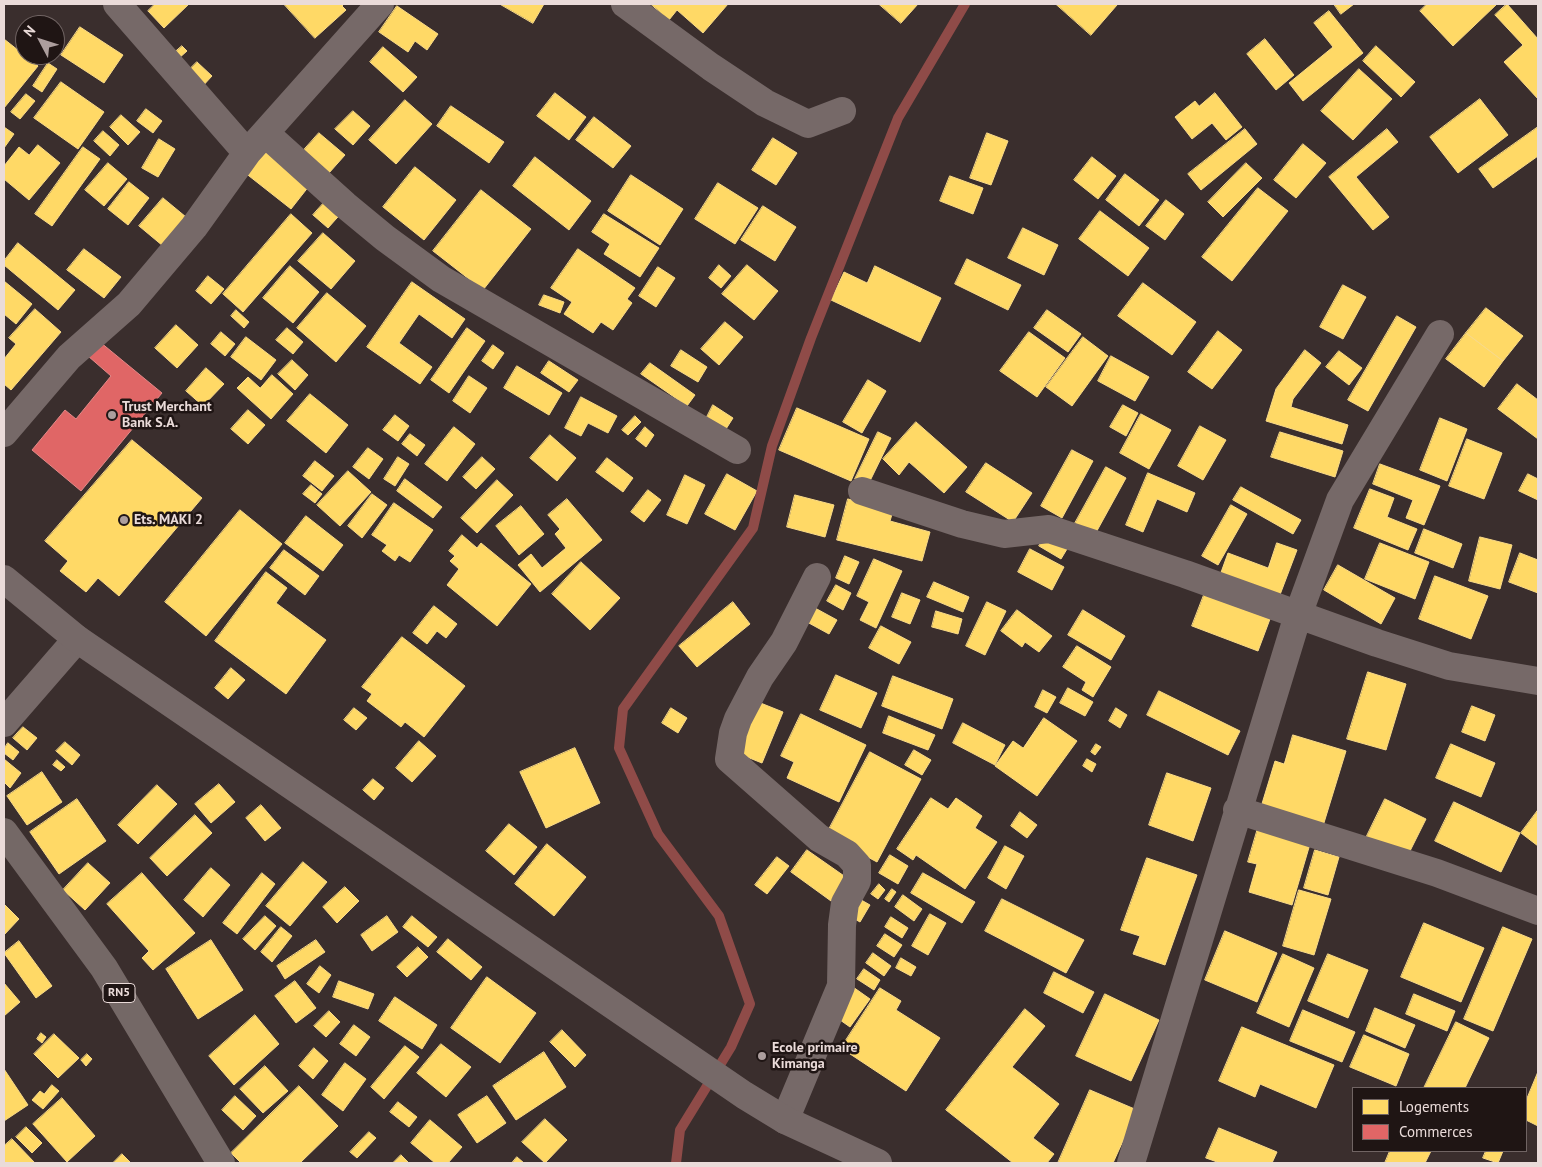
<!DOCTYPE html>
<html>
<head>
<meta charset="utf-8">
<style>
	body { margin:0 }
	#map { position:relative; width:1542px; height:1167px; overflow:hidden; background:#3a2e2d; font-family:"PT Sans",sans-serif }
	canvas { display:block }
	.frame { position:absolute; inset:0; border:5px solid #eadbd9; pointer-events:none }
	.legend { position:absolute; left:1352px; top:1087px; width:175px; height:65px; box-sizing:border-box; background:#1f1514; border:1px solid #706463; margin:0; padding:6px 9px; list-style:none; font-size:15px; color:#eadbd9 }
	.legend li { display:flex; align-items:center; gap:10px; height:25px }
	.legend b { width:25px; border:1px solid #706463 }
	.north { position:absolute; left:15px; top:15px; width:50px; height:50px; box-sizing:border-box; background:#1f1514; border:1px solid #706463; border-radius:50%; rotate:310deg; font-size:14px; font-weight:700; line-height:20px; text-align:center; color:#eadbd9 }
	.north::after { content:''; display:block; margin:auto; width:18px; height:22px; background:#ac9e9d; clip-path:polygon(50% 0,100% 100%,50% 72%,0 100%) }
</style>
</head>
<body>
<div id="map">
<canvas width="1542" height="1167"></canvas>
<div class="frame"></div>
<ul class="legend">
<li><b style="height:14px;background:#ffd966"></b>Logements</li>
<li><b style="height:14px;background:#e06666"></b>Commerces</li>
</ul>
<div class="north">N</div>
</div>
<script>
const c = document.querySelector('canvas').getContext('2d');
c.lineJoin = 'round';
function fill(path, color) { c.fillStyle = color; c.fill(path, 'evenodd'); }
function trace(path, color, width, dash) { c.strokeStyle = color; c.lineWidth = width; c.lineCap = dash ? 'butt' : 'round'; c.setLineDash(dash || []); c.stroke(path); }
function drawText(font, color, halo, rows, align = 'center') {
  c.font = font + ' "PT Sans",sans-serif'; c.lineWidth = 5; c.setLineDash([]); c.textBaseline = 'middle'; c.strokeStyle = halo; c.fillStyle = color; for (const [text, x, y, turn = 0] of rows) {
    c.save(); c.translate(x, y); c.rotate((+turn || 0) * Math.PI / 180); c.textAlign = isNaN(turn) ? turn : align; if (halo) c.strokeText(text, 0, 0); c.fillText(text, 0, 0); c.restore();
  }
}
const homes = new Path2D(`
	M155,4H189L164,28L148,11Z
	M284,4H344L342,6L346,10L315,38Z
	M500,4H544L533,23Z
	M651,4H728L703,33L677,10L669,20Z
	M879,4H918L901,23Z
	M1056,4H1116L1117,5L1091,35Z
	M1334,4H1354L1341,14Z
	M1427,4H1497L1453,46L1420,11Z
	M1507,4L1538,39V99L1504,62L1523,45L1495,15Z
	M397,6L438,34L427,50L415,41L408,52L379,32Z
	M1329,11L1363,53L1303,101L1289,83L1333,47L1314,23Z
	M80,27L123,55L104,83L61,55Z
	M4,39L38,66L4,108Z
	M1265,39L1294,75L1276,90L1247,54Z
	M182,46L187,51L178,59L173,54Z
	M1376,46L1415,82L1401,97L1363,61Z
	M383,47L417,77L403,92L370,62Z
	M197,62L212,76L200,89L185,74Z
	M48,63L57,69L42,92L33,86Z
	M1359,69L1392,99L1353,140L1321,111Z
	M61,82L104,112L78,149L34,118Z
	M555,93L586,117L569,140L537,116Z
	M1215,93L1242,127L1226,140L1212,123L1192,139L1175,117L1195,101L1199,106Z
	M26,94L35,101L20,119L11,112Z
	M1480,99L1508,135L1458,173L1430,137Z
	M405,100L432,124L396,164L369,140Z
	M451,106L504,142L489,163L437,126Z
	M146,109L162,121L153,133L137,121Z
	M353,111L370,126L353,145L335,129Z
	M121,115L140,132L128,145L110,127Z
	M594,117L631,146L613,168L576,140Z
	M4,127L14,134L4,148Z
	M1538,127V156L1493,188L1479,169Z
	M1245,129L1257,144L1201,190L1188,174Z
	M1387,129L1398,142L1356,177L1389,217L1373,230L1329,177Z
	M103,131L119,145L110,156L94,141Z
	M319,133L345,155L329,173L303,151Z
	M987,133L1008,141L991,185L970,178Z
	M773,138L797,153L776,185L752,170Z
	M159,139L175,149L158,177L142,168Z
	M266,144L313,181L291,209L244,172Z
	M1303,144L1326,163L1296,198L1274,180Z
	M38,145L60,163L29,200L4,179V166L19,147L29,155Z
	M83,147L100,159L52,226L35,214Z
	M535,157L591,201L569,230L513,186Z
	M1092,157L1116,176L1098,199L1074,180Z
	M108,163L127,179L104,206L85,190Z
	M1246,163L1262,178L1223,217L1208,202Z
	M415,167L456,200L424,240L383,207Z
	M1125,174L1159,200L1139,226L1106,200Z
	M631,175L683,209L660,245L608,211Z
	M950,176L983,188L973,214L940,201Z
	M129,182L149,198L128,225L108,209Z
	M718,183L758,208L735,244L695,219Z
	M1258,188L1288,211L1232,281L1202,257Z
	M481,190L531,229L483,290L433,251Z
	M330,196L345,209L328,228L313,215Z
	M163,198L186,217L163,246L139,226Z
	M1166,200L1184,214L1165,240L1146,226Z
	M763,206L796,227L775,261L741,240Z
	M1100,211L1149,248L1128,276L1079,239Z
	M291,214L312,233L243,312L223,294Z
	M604,214L659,248L640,277L604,254L610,244L592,232Z
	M1023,228L1058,245L1044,275L1008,258Z
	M323,233L355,261L331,289L298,261Z
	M18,243L75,290L58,310L4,265V261Z
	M84,249L121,277L104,298L67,270Z
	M578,249L635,288L627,299L632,303L613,330L601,322L593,333L564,314L572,302L551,288Z
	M967,259L1021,285L1008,310L955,284Z
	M719,265L731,276L721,288L709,278Z
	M747,265L778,291L754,320L722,294Z
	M290,266L319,292L293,323L263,298Z
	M875,266L941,298L920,342L831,300L844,272L867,283Z
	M658,267L675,278L656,307L639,296Z
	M208,276L224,289L211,304L196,291Z
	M4,281L32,304L16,324L4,314Z
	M412,282L465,319L452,338L419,314L399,343L432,367L420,384L367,347Z
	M1143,283L1196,322L1172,355L1118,316Z
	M1343,285L1366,297L1343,339L1320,327Z
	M327,293L366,326L336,362L297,328Z
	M544,295L564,302L560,313L539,305Z
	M1486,308L1523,336L1503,361L1466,333Z
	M35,309L61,332L11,390L4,384V359L16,344L9,338Z
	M236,310L249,322L244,328L231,316Z
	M1047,310L1081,334L1068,352L1034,328Z
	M1397,316L1416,327L1368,411L1348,400Z
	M725,322L743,337L719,365L701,349Z
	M176,325L198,345L177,368L155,348Z
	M287,328L303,342L293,354L276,340Z
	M467,328L485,341L449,393L431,380Z
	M1218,331L1242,350L1212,389L1188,372Z
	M221,332L235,344L225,356L211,344Z
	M1029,332L1065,358L1037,397L1000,371Z
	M1466,333L1503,361L1484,387L1446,359Z
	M246,337L276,360L261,380L231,357Z
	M1083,337L1108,356L1072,406L1046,387Z
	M493,345L504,353L493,369L482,361Z
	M681,350L707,367L698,382L671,366Z
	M1305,350L1321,363L1293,399L1291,407L1348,425L1342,444L1266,421L1276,389Z
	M1339,351L1362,368L1349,385L1326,367Z
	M1111,356L1149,377L1135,401L1098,381Z
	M292,360L308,375L295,390L278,374Z
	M549,361L578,380L569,392L541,373Z
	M650,363L695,395L687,406L641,374Z
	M517,366L562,393L549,415L504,388Z
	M206,368L224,384L203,406L186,391Z
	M272,375L293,394L271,419L237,388L248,377L260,388Z
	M469,376L487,388L470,413L453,401Z
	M868,380L886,391L862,433L843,422Z
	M1517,384L1538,400V439L1498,409Z
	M310,394L348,425L326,453L287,421Z
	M581,397L617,416L608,433L588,423L581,436L565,428Z
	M713,405L733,418L726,429L707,417Z
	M1123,405L1138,413L1126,436L1110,427Z
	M797,408L869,439L851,481L779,450Z
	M248,410L265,425L248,444L231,429Z
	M1141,414L1171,430L1149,469L1120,453Z
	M395,415L409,426L398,441L383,430Z
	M635,416L641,422L628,435L622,430Z
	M1440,418L1467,429L1447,481L1420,470Z
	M916,422L967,467L944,493L909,462L899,475L883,459Z
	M1200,426L1226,440L1203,480L1178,466Z
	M454,427L475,444L447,481L425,464Z
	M645,427L654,435L646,447L636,439Z
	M878,432L891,438L868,485L855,479Z
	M1280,432L1343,451L1335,477L1271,457Z
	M410,434L425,445L417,456L402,444Z
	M550,435L576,458L557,481L530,458Z
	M1467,439L1502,453L1484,499L1449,486Z
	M132,440L202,498L119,596L98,578L86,592L60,571L68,561L45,541Z
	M368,448L383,459L369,479L353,467Z
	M1072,450L1093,461L1062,518L1041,506Z
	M398,457L409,464L395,486L384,479Z
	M482,457L495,469L476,489L463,477Z
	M607,458L633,478L623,492L596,472Z
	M315,461L334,476L322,491L303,476Z
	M986,463L1032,493L1013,522L966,492Z
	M1380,464L1440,486L1424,525L1406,518L1413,500L1373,484Z
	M1106,467L1126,478L1093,538L1073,527Z
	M348,471L371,492L340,526L317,505Z
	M1148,473L1195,493L1187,512L1157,499L1143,532L1126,525Z
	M727,474L757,491L735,530L705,514Z
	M1528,474L1538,479V500L1519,491Z
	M685,475L705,485L687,524L667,515Z
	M405,479L442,507L433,518L397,491Z
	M497,480L513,495L477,533L461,518Z
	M311,485L322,494L315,503L303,494Z
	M1241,487L1301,520L1293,534L1233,500Z
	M1370,489L1394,498L1387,517L1417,529L1408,550L1354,528Z
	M648,490L661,500L644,522L631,512Z
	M372,494L387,505L362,538L348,526Z
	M795,495L834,505L825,537L787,527Z
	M567,499L602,540L540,592L518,565L531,554L542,568L566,548L555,534L560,529L548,515Z
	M848,499L893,511L890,521L930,532L922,561L837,540Z
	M394,503L433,530L410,562L399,555L395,561L382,551L387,545L372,535Z
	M1231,505L1247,514L1218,565L1202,556Z
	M521,506L544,534L519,555L496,526Z
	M240,510L282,544L206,636L165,602Z
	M306,516L343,545L323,571L285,543Z
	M1424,529L1462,544L1453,568L1415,553Z
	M462,535L477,548L481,543L531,584L497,626L447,585L459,569L450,561L455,556L449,551Z
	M1045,536L1067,549L1061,559L1039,546Z
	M1480,537L1512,545L1500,589L1469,581Z
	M1277,543L1297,550L1278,600L1219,578L1228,553L1268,568Z
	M1380,543L1429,562L1415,599L1365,579Z
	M1030,549L1064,567L1052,590L1018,572Z
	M284,550L319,576L305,595L270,568Z
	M1520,553L1538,560V593L1509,582Z
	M845,556L859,562L849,584L836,578Z
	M874,559L902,571L876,628L860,620L869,602L857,596Z
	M581,562L620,598L590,630L552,594Z
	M1338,565L1395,598L1381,624L1324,590Z
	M266,572L287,588L276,603L326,640L286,694L215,641Z
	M1435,576L1488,596L1471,639L1419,619Z
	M934,582L969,597L963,612L927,597Z
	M836,585L851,593L843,610L827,601Z
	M902,593L920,600L910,624L892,617Z
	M1204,595L1270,619L1258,651L1192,626Z
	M733,602L750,624L697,667L679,646Z
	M987,602L1006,611L985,655L966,646Z
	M434,606L457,624L446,638L437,631L427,644L413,633Z
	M815,608L837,620L829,634L807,622Z
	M1017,610L1052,636L1039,652L1025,642L1022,647L1001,631Z
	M1083,610L1125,636L1111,660L1068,635Z
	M936,611L962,619L958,634L932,627Z
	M881,626L911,642L899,664L869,648Z
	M402,637L465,686L424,737L405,722L401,727L367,701L372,694L362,687Z
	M1077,646L1111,667L1093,697L1082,690L1086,682L1063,667Z
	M231,668L245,680L228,699L215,688Z
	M1368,672L1406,684L1386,750L1347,739Z
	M836,675L877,693L861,728L820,710Z
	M893,676L953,699L942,729L882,706Z
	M1068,688L1093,702L1085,716L1060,703Z
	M1043,690L1056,697L1047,713L1035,707Z
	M1159,691L1240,731L1228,755L1147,715Z
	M758,702L783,712L762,763L737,753Z
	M1472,706L1495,715L1485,741L1462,732Z
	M354,708L367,718L356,730L344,720Z
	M671,708L687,718L678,733L662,723Z
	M1116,708L1127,715L1120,728L1109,721Z
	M801,714L866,745L839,802L787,778L794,762L781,756Z
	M889,716L935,735L928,750L883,733Z
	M1044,718L1077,741L1037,796L995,766L1013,741L1023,748Z
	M963,723L1005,745L995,765L953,743Z
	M23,727L37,738L27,750L13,738Z
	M1293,735L1346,751L1323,826L1261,807L1275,761L1284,764Z
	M419,741L436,756L412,782L396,768Z
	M65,742L80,755L72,765L56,751Z
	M8,743L19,752L13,760L4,753V749Z
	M1096,744L1101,747L1095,755L1091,752Z
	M1451,744L1495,763L1481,797L1436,778Z
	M575,748L600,803L546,828L520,772Z
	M914,750L931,760L922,775L905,765Z
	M870,752L921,779L877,862L826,835Z
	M4,759L21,773L10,788L4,782Z
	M1087,759L1096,764L1092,772L1083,766Z
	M57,760L65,767L61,771L53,765Z
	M42,772L62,802L27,825L7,796Z
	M1167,773L1211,788L1193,841L1149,825Z
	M373,779L384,788L374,800L363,790Z
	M219,784L235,802L211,823L195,804Z
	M157,785L177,804L138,844L118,825Z
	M931,798L948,809L956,798L982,816L975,828L997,842L965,889L916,855L913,860L897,849Z
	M77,799L106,841L59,874L30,832Z
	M1385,799L1426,819L1407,857L1366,838Z
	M1454,802L1520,833L1501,872L1435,841Z
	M261,805L281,828L265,841L246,818Z
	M1538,810V846L1521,833Z
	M1020,812L1037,825L1027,838L1011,826Z
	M195,815L212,833L167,876L150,858Z
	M509,824L537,847L514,875L486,851Z
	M1258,828L1310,844L1292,905L1249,892L1257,864L1248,862Z
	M547,844L586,877L554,916L515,884Z
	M1005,846L1024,856L1006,889L988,878Z
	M807,850L847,878L831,901L791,872Z
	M1315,850L1339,857L1328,895L1304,888Z
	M890,855L908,866L898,884L879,873Z
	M777,857L789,866L767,894L755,885Z
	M1147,858L1197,875L1165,965L1133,954L1140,936L1121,930Z
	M303,862L327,882L290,926L266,906Z
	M88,863L110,883L85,910L63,890Z
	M211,868L230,885L203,917L184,900Z
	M142,873L195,933L153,970L142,958L149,951L107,904Z
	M262,873L275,884L237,934L223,923Z
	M923,873L975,902L962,923L911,893Z
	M879,884L885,890L878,899L871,894Z
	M345,887L359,901L337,923L323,907Z
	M892,889L896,892L889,902L885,899Z
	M1299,890L1331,899L1314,955L1283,946Z
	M903,895L922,909L914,921L895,907Z
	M856,897L870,905L860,922L846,914Z
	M1002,899L1084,940L1066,973L985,931Z
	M4,904L19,919L4,935Z
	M930,914L946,923L928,955L912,946Z
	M265,916L276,926L255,950L243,939Z
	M387,916L398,932L372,951L361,935Z
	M412,916L437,937L428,947L403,927Z
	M891,917L908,928L902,938L885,927Z
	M1424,923L1484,948L1461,1002L1401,977Z
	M281,927L292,936L272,962L261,952Z
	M1503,927L1532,939L1493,1031L1464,1019Z
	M1225,931L1277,953L1257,1002L1205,980Z
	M885,934L902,945L894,957L877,946Z
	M448,939L482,967L471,980L437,952Z
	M211,940L243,990L198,1019L166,969Z
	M316,940L325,952L285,979L277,966Z
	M19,941L52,986L36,998L4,953Z
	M418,947L428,957L407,977L397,967Z
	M873,953L891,966L884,976L866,963Z
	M1283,954L1314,968L1289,1027L1257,1013Z
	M1328,954L1368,970L1348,1018L1308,1001Z
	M901,958L916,967L911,976L896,968Z
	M320,966L331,975L319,993L307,984Z
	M864,969L880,980L874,990L857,979Z
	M1054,972L1094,992L1083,1013L1044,993Z
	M487,977L536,1013L500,1063L451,1028Z
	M295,981L316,1008L296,1023L275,996Z
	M339,981L374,994L368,1009L333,997Z
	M4,983L20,1002L4,1016Z
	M853,987L870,999L850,1027L833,1015Z
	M880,988L901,1001L896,1010L940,1038L906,1091L841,1048Z
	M1105,994L1159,1020L1131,1081L1076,1056Z
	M1414,994L1455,1011L1447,1031L1406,1014Z
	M395,997L437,1025L422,1049L379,1021Z
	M1375,1008L1415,1025L1405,1048L1366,1031Z
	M1025,1009L1045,1026L1012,1067L1059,1104L1033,1138L1054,1154L1047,1163H1013L946,1110Z
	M1303,1010L1355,1032L1342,1062L1290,1041Z
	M329,1011L340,1022L326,1037L314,1026Z
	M255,1015L279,1044L234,1085L209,1056Z
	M1456,1022L1489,1038L1465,1088H1424Z
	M354,1025L370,1037L356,1056L340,1044Z
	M1242,1027L1334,1065L1316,1108L1260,1084L1255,1097L1219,1081Z
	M562,1030L586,1055L575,1067L550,1042Z
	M41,1033L46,1037L42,1043L37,1039Z
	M54,1034L79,1058L58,1078L34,1054Z
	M1364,1035L1409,1054L1396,1086L1350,1067Z
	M441,1044L471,1067L446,1097L417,1073Z
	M405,1046L419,1057L384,1099L371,1087Z
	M314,1048L328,1061L313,1079L299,1066Z
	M544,1052L566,1087L516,1120L493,1086Z
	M87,1054L92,1059L86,1066L81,1060Z
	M345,1063L366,1079L343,1111L322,1095Z
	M265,1066L288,1091L263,1113L240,1089Z
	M4,1069L28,1105L4,1121Z
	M1538,1072V1126L1526,1120V1101Z
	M52,1085L59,1091L43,1109L32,1100L40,1091L44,1094Z
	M299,1086L338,1126L300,1163H241L231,1153Z
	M1090,1090L1137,1110L1113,1163H1058Z
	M235,1096L256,1116L243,1130L222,1110Z
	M487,1096L506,1123L477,1143L458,1115Z
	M62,1098L95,1136L67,1162L33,1124Z
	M398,1102L417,1117L409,1127L390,1112Z
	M545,1119L567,1140L545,1163L522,1142Z
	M430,1120L462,1147L448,1163H435L411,1143Z
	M26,1127L42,1143L32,1153L16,1137Z
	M1219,1128L1277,1152L1272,1163H1220L1206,1158Z
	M369,1132L376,1138L357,1158L350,1152Z
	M12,1139L35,1163H4V1146Z
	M1390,1151H1431L1425,1163H1385Z
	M1486,1151H1503L1498,1163L1483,1158Z
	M122,1154L131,1163H113Z
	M401,1155L409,1163H393Z
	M517,1157L524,1163H512Z`);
fill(homes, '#ffd966');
trace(homes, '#f9da88', 1);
const shops = new Path2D(`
	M100,342L162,393L81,491L32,450L65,410L76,419L111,376L88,356Z`);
fill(shops, '#e06666');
trace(shops, '#e38988', 1);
trace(new Path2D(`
	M676,1163L680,1130L731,1047L750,1004L719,916L658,834L619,748L623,709L753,528L772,446L811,338L898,118L965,4`), '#8f4b48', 10);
trace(new Path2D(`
	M117,4L247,153
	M625,4L711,67L765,103L808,124L842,111
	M265,133L345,205L385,238L441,279L737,450
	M4,433L69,357L129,304L194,227L247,153L380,4
	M862,491L962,524L1004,534L1049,529L1185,574L1377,643L1449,666L1538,681
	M4,723L77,639
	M1237,810L1437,873L1538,911
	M785,1120L841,986L842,925L845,903L857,881V865L847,854L819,838L729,759L733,733L738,719L760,677L784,642L817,577
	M1131,1163L1298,615L1340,500L1440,334`), '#766968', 28);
trace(new Path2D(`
	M4,579L77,639L744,1095L785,1120L878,1163`), '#766968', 28);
trace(new Path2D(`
	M4,832L104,968L221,1163`), '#746866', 28);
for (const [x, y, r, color] of [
	[112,415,5,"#ac9e9d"],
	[124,520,5,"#ac9e9d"],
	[762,1056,5,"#ac9e9d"]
]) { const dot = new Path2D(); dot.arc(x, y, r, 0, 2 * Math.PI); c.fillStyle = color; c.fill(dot); trace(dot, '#1f1514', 2); }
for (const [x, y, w] of [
	[119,993,32]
]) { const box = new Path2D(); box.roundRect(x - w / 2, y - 9.5, w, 19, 4); c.fillStyle = '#1f1514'; c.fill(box); trace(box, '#eadbd9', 1); }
drawText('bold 12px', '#eadbd9', null, [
	["RN5",119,993]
]);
drawText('bold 14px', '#eadbd9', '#1f1514', [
	["Trust Merchant",122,407],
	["Bank S.A.",122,423],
	["Ets. MAKI 2",134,520],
	["Ecole primaire",772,1048],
	["Kimanga",772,1064]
], 'left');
</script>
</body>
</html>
